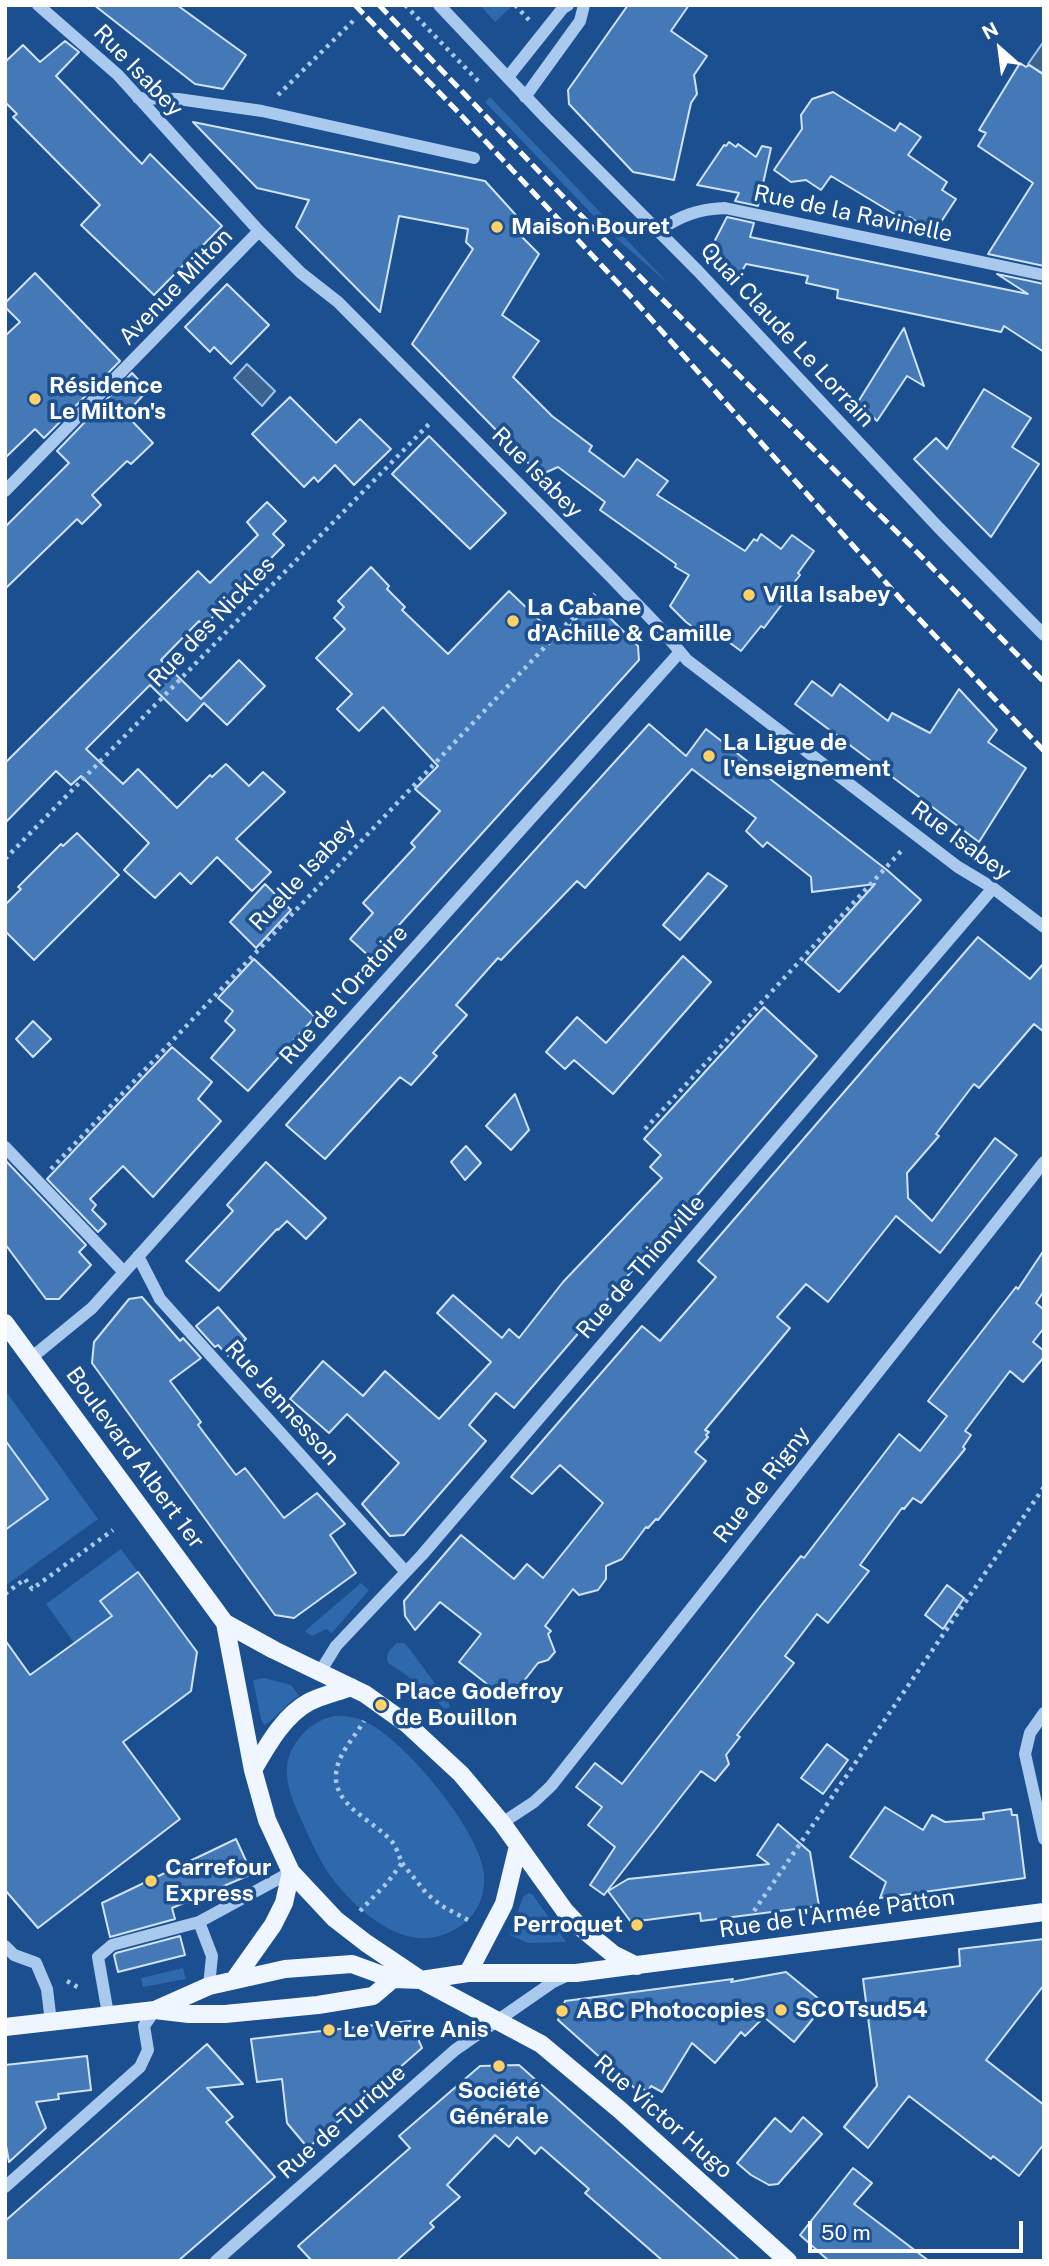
<!DOCTYPE html>
<html>
<head>
<meta charset="utf-8">
<style>
	body { margin:0 }
	#map { position:relative; width:1049px; height:2266px; overflow:hidden; background:#1b4f8f; font-family:"Public Sans",sans-serif }
	canvas { display:block }
	.frame { position:absolute; inset:0; border:7px solid #fff; pointer-events:none }
	.north { position:absolute; left:965px; top:14px; width:70px; height:70px; -webkit-text-stroke:5px #1b4f8f; paint-order:stroke; rotate:332deg; font-size:19px; font-weight:700; line-height:28px; text-align:center; color:#fff }
	.north::after { content:''; display:block; margin:auto; width:24px; height:32px; background:#fff; clip-path:polygon(50% 0,100% 100%,50% 72%,0 100%) }
	.scale { position:absolute; left:808px; top:2221px; width:215px; height:32px; box-sizing:border-box; border:4px solid #fff; border-top:0; padding-left:9px; font-size:21px; line-height:24px; white-space:nowrap; color:#fff; -webkit-text-stroke:5px #1b4f8f; paint-order:stroke }
</style>
</head>
<body>
<div id="map">
<canvas width="1049" height="2266"></canvas>
<div class="frame"></div>
<div class="north">N</div>
<div class="scale">50 m</div>
</div>
<script>
const c = document.querySelector('canvas').getContext('2d');
c.lineJoin = 'round';
function fill(path, color) { c.fillStyle = color; c.fill(path, 'evenodd'); }
function trace(path, color, width, dash) { c.strokeStyle = color; c.lineWidth = width; c.lineCap = dash ? 'butt' : 'round'; c.setLineDash(dash || []); c.stroke(path); }
function drawText(font, color, halo, rows, align = 'center') {
  c.font = font + ' "Public Sans",sans-serif'; c.lineWidth = 7; c.setLineDash([]); c.textBaseline = 'middle'; c.strokeStyle = halo; c.fillStyle = color; for (const [text, x, y, turn = 0] of rows) {
    c.save(); c.translate(x, y); c.rotate((+turn || 0) * Math.PI / 180); c.textAlign = isNaN(turn) ? turn : align; if (halo) c.strokeText(text, 0, 0); c.fillText(text, 0, 0); c.restore();
  }
}
fill(new Path2D(`
	M480,5H511L512,6L495,22Z
	M490,97L669,284L609,232L485,102Z
	M5,1390L98,1519L5,1586V1530L48,1498L5,1440Z
	M121,1549L138,1572L101,1600L112,1616L74,1643L46,1604Z
	M361,1583L369,1590L332,1633L326,1629L312,1636L305,1631Z
	M397,1643H404L408,1647L448,1701L450,1707L445,1709L405,1674L388,1663C385,1653 390,1650 397,1643Z
	M264,1678L291,1685L299,1696C285,1703 277,1719 264,1725L261,1719L253,1680Z
	M335,1716C347,1716 359,1717 370,1724C408,1745 480,1831 484,1874C485,1887 482,1903 473,1914C462,1928 446,1936 428,1938C389,1941 350,1903 329,1874C317,1856 309,1836 300,1817C293,1801 285,1783 287,1766C290,1742 311,1720 335,1716Z
	M529,1893L533,1895L566,1942L528,1943L510,1935L523,1897Z
	M183,1968L186,1979L143,1987L141,1978Z`), '#2e69ad');
const water = new Path2D(`
	M1044,41V74L1028,64Z
	M247,364L275,391L262,406L234,378Z`);
fill(water, '#3c6290');
trace(water, '#9cc4f0', 2);
const building = new Path2D(`
	M94,5H177L246,55L223,89L195,84Z
	M628,5H689L671,31L707,56L694,75L697,94L691,103L674,180L633,172L569,104L568,90Z
	M65,41L79,52L56,76L142,164L150,154L222,226L154,295L81,225L100,205L13,117L17,114L5,102V62L23,45L40,62Z
	M1020,63L1026,67L1029,65L1044,75V266L988,254L1033,183L978,146L986,133L979,130Z
	M833,92L895,131L900,123L921,137L908,155L947,182L942,190L956,199L939,225L926,228L910,217L906,221L831,176L821,190L806,180L791,182L774,170L802,129L801,115L812,99Z
	M193,122L485,181L524,224L518,233L539,254L502,315L539,341L513,377L552,416L592,446L589,451L624,477L637,459L668,481L657,495L745,551L754,539L757,541L761,534L781,549L792,535L814,551L798,573L800,575L780,601L783,603L764,628L761,626L741,651L719,635L713,642L686,622L670,606L689,575L675,567L676,564L600,510L605,502L558,467L540,475L412,344L473,249L466,242L468,229L399,216L380,312L296,227L309,200L257,188Z
	M729,142L736,147L738,144L756,157L762,146L771,148L758,206L735,201L739,193L697,185L724,145L726,146Z
	M727,217L754,223L750,237L1028,294L997,274L1044,284V352L1004,326L1001,332L837,298L838,290L806,283L808,276L746,264L738,278L710,250Z
	M35,273L120,361L44,438L35,429L5,458V336L20,322L5,307V303Z
	M227,284L269,325L231,364L214,347L210,352L185,327Z
	M904,328L924,386L907,376L877,421L858,402Z
	M132,373L148,390L135,404L141,410L131,420L153,443L131,464L127,461L92,495L101,505L82,524L77,519L5,589V527L69,463L57,451Z
	M984,389L1031,418L1012,447L1039,464L991,537L914,459L936,438L947,449Z
	M290,397L336,443L360,419L391,449L354,485L335,465L318,482L314,477L304,487L252,434Z
	M429,436L506,513L470,549L392,474Z
	M267,502L286,521L273,534L284,545L204,626L199,621L161,660L201,699L239,660L265,686L227,725L204,703L187,721L150,685L86,749L123,784L138,769L177,808L210,775L212,777L226,764L249,786L263,772L285,792L236,839L271,872L252,891L217,857L191,884L180,873L155,898L124,870L149,843L81,776L71,785L56,771L5,823V763L198,571L210,583L258,535L247,522Z
	M371,567L389,586L387,589L405,607L402,610L448,654L509,591L558,638L593,601L638,646L639,660L370,957L350,939L373,913L363,903L415,847L411,843L440,811L415,789L438,766L383,707L359,731L337,709L352,694L316,658L345,629L334,618L344,607L338,601Z
	M812,681L832,696L840,684L888,721L892,713L930,733L959,689L997,730L988,742L1026,768L979,842L795,704Z
	M649,724L686,756L706,729L887,870L921,900L839,992L805,962L875,884L812,892L811,877L767,842L763,847L746,831L756,818L692,769L585,888L577,881L501,960L498,958L456,1005L467,1015L433,1053L437,1056L411,1085L400,1077L325,1159L286,1125Z
	M77,833L119,875L34,960L5,931V905L21,889L18,887L61,844L63,846Z
	M708,873L727,886L680,940L663,925Z
	M265,884L291,910L256,948L230,922Z
	M978,937L1030,979L1044,963V1032L1034,1024L979,1088L974,1084L936,1134L939,1136L907,1173L908,1198L932,1221L995,1138L1017,1155L940,1253L896,1216L828,1302L806,1284L777,1317L790,1328L705,1430L709,1432L706,1435L708,1437L695,1452L706,1461L658,1520L656,1519L648,1528L646,1527L622,1559L606,1566V1579L598,1590L579,1595L573,1589L545,1626L551,1631L548,1634L555,1652L548,1660L538,1663L516,1691L508,1685L501,1695L459,1662L481,1634L440,1602L415,1630L405,1616L404,1601L461,1535L514,1579L527,1564L543,1578L603,1503L560,1465L532,1494L511,1477L642,1326L660,1341L716,1277L698,1261Z
	M683,956L711,982L613,1094L574,1060L565,1069L546,1052L577,1017L606,1043Z
	M254,959L315,1017L248,1091L211,1058L235,1030L225,1021L233,1011L218,998Z
	M764,1007L817,1056L514,1408L496,1393L469,1425L486,1441L404,1535L390,1536L362,1504L399,1463L347,1414L329,1433L290,1399L323,1361L363,1396L385,1371L439,1419L491,1362L437,1313L453,1295L502,1338L509,1329L519,1338L563,1282L662,1178L650,1167L661,1155L644,1139Z
	M33,1021L51,1039L33,1057L16,1039Z
	M172,1047L212,1082L198,1099L221,1121L153,1197L123,1166L90,1199L96,1205L92,1210L106,1224L98,1232L47,1179Z
	M515,1094L529,1130L511,1150L486,1126Z
	M466,1146L481,1163L465,1180L451,1162Z
	M5,1160L86,1245L79,1252L91,1265L59,1299H46L5,1244Z
	M266,1162L326,1218L306,1239L287,1221L278,1230L277,1229L219,1291L186,1261L233,1211L227,1205Z
	M1044,1250V1291L1036,1303L1044,1310V1328L1033,1342L1044,1351V1357L1023,1382L1010,1371L965,1431L971,1435L963,1447L965,1449L921,1503L913,1498L904,1509L902,1508L860,1565L869,1571L828,1623L817,1614L785,1656L794,1663L737,1735L740,1737L726,1755L729,1764L715,1781L701,1771L604,1895L590,1885L615,1847L588,1825L602,1807L576,1787L595,1763L622,1784L763,1603L801,1556L804,1558L899,1434L920,1451L947,1416L928,1401L1016,1287L1018,1289Z
	M142,1297L180,1341L183,1338L201,1358L170,1381L201,1422L198,1425L236,1475L245,1468L284,1518L317,1493L345,1524L330,1535L356,1573L294,1618L275,1615L92,1363L94,1342L129,1299Z
	M218,1307L246,1339L228,1356L218,1345L215,1347L196,1326Z
	M5,1440L48,1499L5,1530Z
	M138,1572L197,1652L191,1691L123,1742L180,1819L38,1928L5,1890V1640L30,1675L112,1616L100,1601Z
	M947,1585L964,1598L943,1629L925,1615Z
	M827,1744L848,1760L823,1794L801,1778Z
	M885,1807L923,1830L932,1815L945,1822L984,1819L983,1813L1011,1809L1012,1815H1017L1025,1878L880,1898L886,1882L850,1857Z
	M778,1824L810,1852L819,1906L701,1921L700,1913L631,1922L608,1891L628,1879L769,1864L757,1855Z
	M236,1839L252,1874L172,1908L175,1919L110,1937L102,1903Z
	M180,1936L185,1955L118,1972L114,1955L116,1953Z
	M1044,1939V1985L986,2060L1044,2105V2144L1019,2176L993,2156L991,2159L909,2096L868,2148L844,2127L877,2086L863,1979L960,1966L959,1949Z
	M786,1972L825,2004L794,2042L764,2017L745,2036L741,2032L715,2063L692,2043L662,2092L651,2086L647,2092L642,2088L639,2092L558,2020L565,2001L733,1979L731,1982Z
	M410,2021L422,2048L308,2148L287,2123L282,2079L257,2082L251,2039Z
	M207,2044L243,2084L207,2088L233,2117L226,2122L275,2177L178,2261H5V2221Z
	M87,2056L91,2090L58,2094L59,2099L36,2102L46,2128L9,2162L5,2140V2065Z
	M519,2065L705,2230L740,2261H663L585,2193L589,2189L541,2147L535,2154L517,2137L509,2147L495,2135L447,2185L460,2197L430,2223L434,2227L396,2261H312L298,2246L410,2148L399,2136L480,2066Z
	M803,2117L822,2134L778,2184L769,2185L751,2175L737,2163L775,2118L791,2132Z
	M853,2168L872,2183L854,2204L929,2261H829L800,2235Z`);
fill(building, '#4478b7');
trace(building, '#cfe3fa', 2);
trace(new Path2D(`
	M405,5L479,82
	M515,5L529,20
	M278,95L353,21
	M5,859L431,422
	M645,1129L903,849
	M51,1169L595,594
	M5,1594L25,1579L32,1589L113,1530
	M402,1863L427,1894L442,1906L470,1921
	M360,1911L387,1883L402,1863C399,1856 397,1849 393,1843C375,1820 328,1805 337,1768C340,1752 356,1735 364,1721
	M754,1911L1044,1487
	M67,1981L81,1989`), '#a9c9ee', 4.5, [3.5, 5]);
trace(new Path2D(`
	M38,5L118,75L259,231L301,273L338,302L611,577L661,629L687,660L958,867L993,888L1044,927
	M439,5L546,118L698,271L939,528L1044,635
	M508,77L563,8L568,5
	M525,97L580,21L584,5
	M138,98L178,99L262,111L474,158
	M658,231C680,216 698,209 725,208L1044,275
	M5,491L259,231
	M5,1147L124,1272
	M138,1256L160,1299L405,1571
	M31,1358L92,1308L680,652
	M320,1672L336,1646L422,1555L993,888
	M1044,1713L1030,1733L1025,1754L1044,1839
	M502,1823L534,1802L551,1786L1044,1162
	M199,1922L212,1956L209,1986
	M5,1946L14,1955L36,1963L47,1989L51,2022
	M108,2014L98,1957L112,1945L199,1922L291,1872
	M5,2187L140,2067L148,2050L144,2026L155,2010
	M216,2261L455,2050L553,1982L568,1975`), '#a9c9ee', 12);
trace(new Path2D(`
	M5,1323L225,1623L274,1650L365,1694L407,1724L461,1774L502,1823L565,1911L579,1926L613,1954L637,1966
	M225,1623L253,1770L267,1820L291,1872L335,1919L366,1943L421,1980L541,2044L620,2110L788,2261
	M253,1770C267,1746 284,1715 309,1702C322,1695 338,1692 351,1687
	M468,1973L504,1904L518,1846
	M234,1980L273,1925L284,1903L291,1872
	M155,2010L209,1986L285,1969L352,1964L393,1979L421,1980L468,1973H576L1044,1912
	M5,2027L155,2010L189,2014H225L318,2005L373,1996L393,1979`), '#f0f6ff', 18);
trace(new Path2D(`
	M355,5L460,114L634,300L906,605L1044,751
	M379,5L649,286L910,545L1044,682`), '#fff', 5, [12, 5]);
for (const [x, y, r, color] of [
	[497,227,7,"#ffd166"],
	[35,399,7,"#ffd166"],
	[749,595,7,"#ffd166"],
	[513,621,7,"#ffd166"],
	[709,756,7,"#ffd166"],
	[381,1705,7,"#ffd166"],
	[151,1881,7,"#ffd166"],
	[637,1925,7,"#ffd166"],
	[781,2010,7,"#ffd166"],
	[562,2011,7,"#ffd166"],
	[329,2030,7,"#ffd166"],
	[499,2066,7,"#ffd166"]
]) { const dot = new Path2D(); dot.arc(x, y, r, 0, 2 * Math.PI); c.fillStyle = color; c.fill(dot); trace(dot, '#1b4f8f', 2.5); }
drawText('23px', '#fff', '#1b4f8f', [
	["Rue Isabey",138,71,46],
	["Rue de la Ravinelle",853,214,12],
	["Avenue Milton",176,287,-46],
	["Quai Claude Le Lorrain",787,335,47],
	["Rue Isabey",537,473,45],
	["Rue des Nickles",212,622,-46],
	["Rue Isabey",961,841,36],
	["Ruelle Isabey",303,875,-47],
	["Rue de l'Oratoire",344,995,-48],
	["Rue de Thionville",641,1267,-49],
	["Rue Jennesson",282,1403,48],
	["Boulevard Albert 1er",135,1458,54],
	["Rue de Rigny",762,1485,-52],
	["Rue de l'Armée Patton",837,1914,-8],
	["Rue Victor Hugo",663,2117,41],
	["Rue de Turique",342,2122,-41]
]);
drawText('bold 23px', '#fff', '#1b4f8f', [
	["Maison Bouret",511,227],
	["Résidence",49,386],
	["Le Milton's",49,412],
	["Villa Isabey",763,595],
	["La Cabane",527,608],
	["d’Achille & Camille",527,634],
	["La Ligue de",723,743],
	["l'enseignement",723,769],
	["Place Godefroy",395,1692],
	["de Bouillon",395,1718],
	["Carrefour",165,1868],
	["Express",165,1894],
	["Perroquet",623,1925,"right"],
	["SCOTsud54",795,2010],
	["ABC Photocopies",576,2011],
	["Le Verre Anis",343,2030],
	["Société",499,2091,"center"],
	["Générale",499,2117,"center"]
], 'left');
</script>
</body>
</html>
